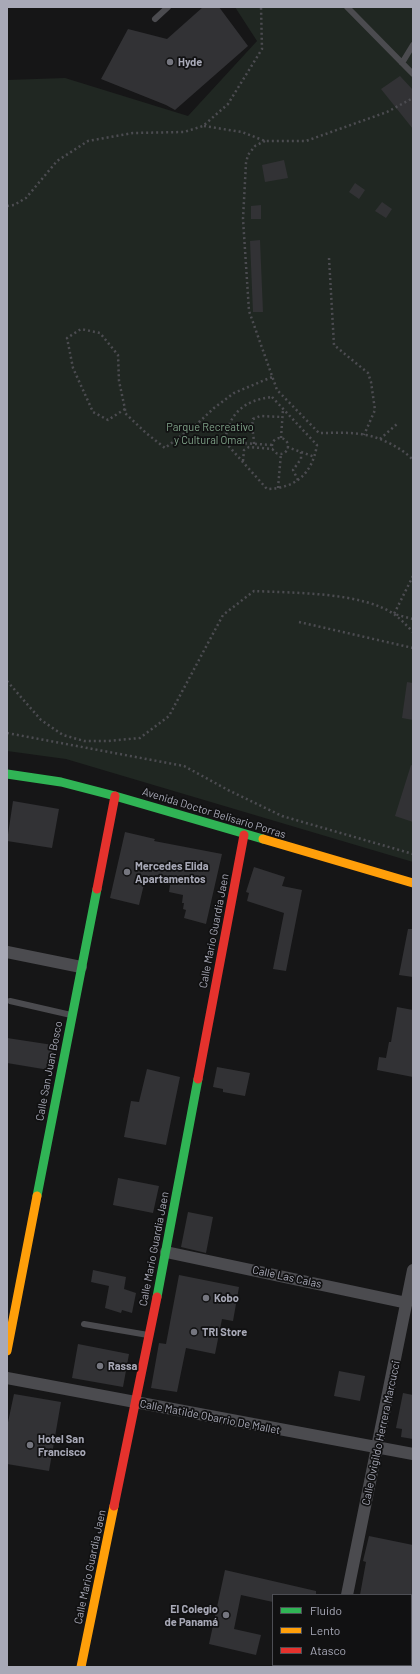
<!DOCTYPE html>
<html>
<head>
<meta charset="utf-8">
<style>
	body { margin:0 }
	#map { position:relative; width:420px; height:1674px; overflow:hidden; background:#161617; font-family:Barlow,sans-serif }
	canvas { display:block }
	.frame { position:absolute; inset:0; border:8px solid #a8a9b7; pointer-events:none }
	.legend { position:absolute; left:272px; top:1594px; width:140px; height:72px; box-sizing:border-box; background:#111112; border:1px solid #4d4e54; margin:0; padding:5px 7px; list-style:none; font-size:12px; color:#a8a9b7 }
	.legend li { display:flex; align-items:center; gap:8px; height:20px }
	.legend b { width:20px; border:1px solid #4d4e54 }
</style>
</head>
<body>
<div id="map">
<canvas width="420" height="1674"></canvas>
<div class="frame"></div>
<ul class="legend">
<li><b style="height:5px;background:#30b455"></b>Fluido</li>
<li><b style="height:5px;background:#ff9f0a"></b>Lento</li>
<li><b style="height:5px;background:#e5322d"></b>Atasco</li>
</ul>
</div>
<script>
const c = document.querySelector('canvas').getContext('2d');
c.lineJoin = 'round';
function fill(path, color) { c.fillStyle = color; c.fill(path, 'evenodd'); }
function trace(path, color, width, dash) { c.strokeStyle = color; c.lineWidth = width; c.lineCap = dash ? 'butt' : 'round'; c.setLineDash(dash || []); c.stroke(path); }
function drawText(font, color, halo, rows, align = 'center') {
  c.font = font + ' Barlow,sans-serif'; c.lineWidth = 3.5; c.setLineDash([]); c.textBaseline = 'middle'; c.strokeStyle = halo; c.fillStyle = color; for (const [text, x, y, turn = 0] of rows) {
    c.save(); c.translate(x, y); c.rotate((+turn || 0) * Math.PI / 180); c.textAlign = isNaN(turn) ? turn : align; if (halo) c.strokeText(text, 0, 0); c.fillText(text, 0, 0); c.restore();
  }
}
fill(new Path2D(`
	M235,7H413V862L66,759L7,751V80L65,78L188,116L257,41Z`), '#202722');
fill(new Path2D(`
	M203,7H219L248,46L175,110L166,105L101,79L128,29L167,39Z
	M400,76L413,90V129L381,89Z
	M284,160L288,178L265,182L262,165Z
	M355,183L365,190L359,199L349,192Z
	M382,202L392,209L386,218L375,211Z
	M261,205V219H251V206Z
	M260,240L263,312H253L250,241Z
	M407,682L413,683V720L402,718Z
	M411,765L413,766V822L395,816Z
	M13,801L59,809L52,848L7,841Z
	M125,832L155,839L154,841L222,854L206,924L184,918L186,910L183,909L184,903H182L183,895L169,892L170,885L145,880L139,905L110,898Z
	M254,867L285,877L282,886L302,890L286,971L273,969L284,913L247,901L249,893L246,892Z
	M408,929H413V977L399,975Z
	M397,1007L413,1010V1077L377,1070L379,1057L386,1058L389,1042H391Z
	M7,1038L53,1045L49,1070L7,1063Z
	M217,1067L250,1073L245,1096L223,1092V1089L213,1087Z
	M147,1069L180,1077L166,1145L124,1137L131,1101L139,1102Z
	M118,1178L159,1186L153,1213L113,1205Z
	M188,1212L213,1217L206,1253L181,1247Z
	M93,1270L126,1277L124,1289L136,1293L132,1313L122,1310L121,1313L105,1308L109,1286L91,1282Z
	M179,1275L239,1287L233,1321L222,1319L215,1354L186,1348L177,1392L151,1388L159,1343L166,1344Z
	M78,1344L129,1354L123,1387L72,1378Z
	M339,1371L365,1376L360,1401L334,1396Z
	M403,1393L413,1395V1439L401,1437L402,1429L396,1428Z
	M14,1394L61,1402L49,1471L7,1464V1427Z
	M369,1536L413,1545V1595H360L366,1562L363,1561Z
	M225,1570L316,1591V1595H273V1602L241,1595L234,1629L261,1635L256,1655L209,1644Z`), '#323235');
trace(new Path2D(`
	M204,126L242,132L265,141H306L387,112L413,98
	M265,141L255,146L248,155L246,163L243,219L249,311L277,390L319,433C333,433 347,432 360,434C378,436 401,447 413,460
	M7,206L14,205L26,198L57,161L88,141L133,133L184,132L203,126L228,104L262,49L261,7
	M329,258L334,345L368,373L371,382L375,410L364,435
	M272,397L317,445C312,474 296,488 267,489L225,442C228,414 244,400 272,397Z
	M125,409L108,420L93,412L73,368L67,338L81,329L100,333L118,355L119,381L125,409V413L146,433L165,448L198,423L214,408L234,393L272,377
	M281,438L283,409
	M272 446a8 8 0 1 1 16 0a8 8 0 1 1-16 0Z
	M380,439L397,424
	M225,442L272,445
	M254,444C254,435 251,428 253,419L260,416L282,417
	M287,447L315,457
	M243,461L244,450L249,447L273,449
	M298,480L293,470L301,459V452
	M278,488L281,453
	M413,576L394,614L413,619
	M299,622L413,648
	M7,681L41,720L63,735L84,741H108L140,738L169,716L223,615L254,591C293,593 364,592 395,615C402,620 407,626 413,632
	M7,733L184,766L228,790L282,816L413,854`), '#4c4c51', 2.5, [2, 3]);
trace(new Path2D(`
	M347,7L413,74
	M155,19L168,7
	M402,63L413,45
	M10,1001L71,1015
	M84,1324L148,1335`), '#4b4b4f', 6);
trace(new Path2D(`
	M7,952L81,967
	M166,1252L407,1303
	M7,1378L413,1454
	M347,1595L413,1270
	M332,1667L333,1665`), '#4b4b4f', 12);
trace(new Path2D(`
	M7,774L61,782L115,796L263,839
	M37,1196L97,889
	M157,1297L198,1079`), '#30b455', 9);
trace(new Path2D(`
	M263,839L413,883
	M7,1351L37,1196
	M81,1667L114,1506`), '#ff9f0a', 9);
trace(new Path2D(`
	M97,889L115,796
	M198,1079L244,835
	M114,1506L157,1297`), '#e5322d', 9);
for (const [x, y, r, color] of [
	[170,62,4,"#75767f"],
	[127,872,4,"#75767f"],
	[206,1298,4,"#75767f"],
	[194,1332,4,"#75767f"],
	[100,1366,4,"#75767f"],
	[30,1445,4,"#75767f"],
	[226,1615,4,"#75767f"]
]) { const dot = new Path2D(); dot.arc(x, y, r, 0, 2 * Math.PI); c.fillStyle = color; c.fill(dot); trace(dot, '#111112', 1.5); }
drawText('bold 11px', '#a8a9b7', '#111112', [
	["Hyde",178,62],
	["Mercedes Elida",135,866],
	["Apartamentos",135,879],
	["Kobo",214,1298],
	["TRI Store",202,1332],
	["Rassa",108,1366],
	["Hotel San",38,1439],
	["Francisco",38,1452],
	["El Colegio",218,1609,"right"],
	["de Panamá",218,1622,"right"]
], 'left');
drawText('11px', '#7fa288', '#111112', [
	["Parque Recreativo",210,427],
	["y Cultural Omar",210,440]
]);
drawText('11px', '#a8a9b7', '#111112', [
	["Avenida Doctor Belisario Porras",214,813,17],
	["Calle Mario Guardia Jaen",214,931,-79],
	["Calle San Juan Bosco",49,1071,-79],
	["Calle Mario Guardia Jaen",154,1249,-79],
	["Calle Las Calas",287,1277,12],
	["Calle Matilde Obarrio De Mallet",210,1417,11],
	["Calle Ovigildo Herrera Marcucci",381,1433,-78],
	["Calle Mario Guardia Jaen",90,1567,-78]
]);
</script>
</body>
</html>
